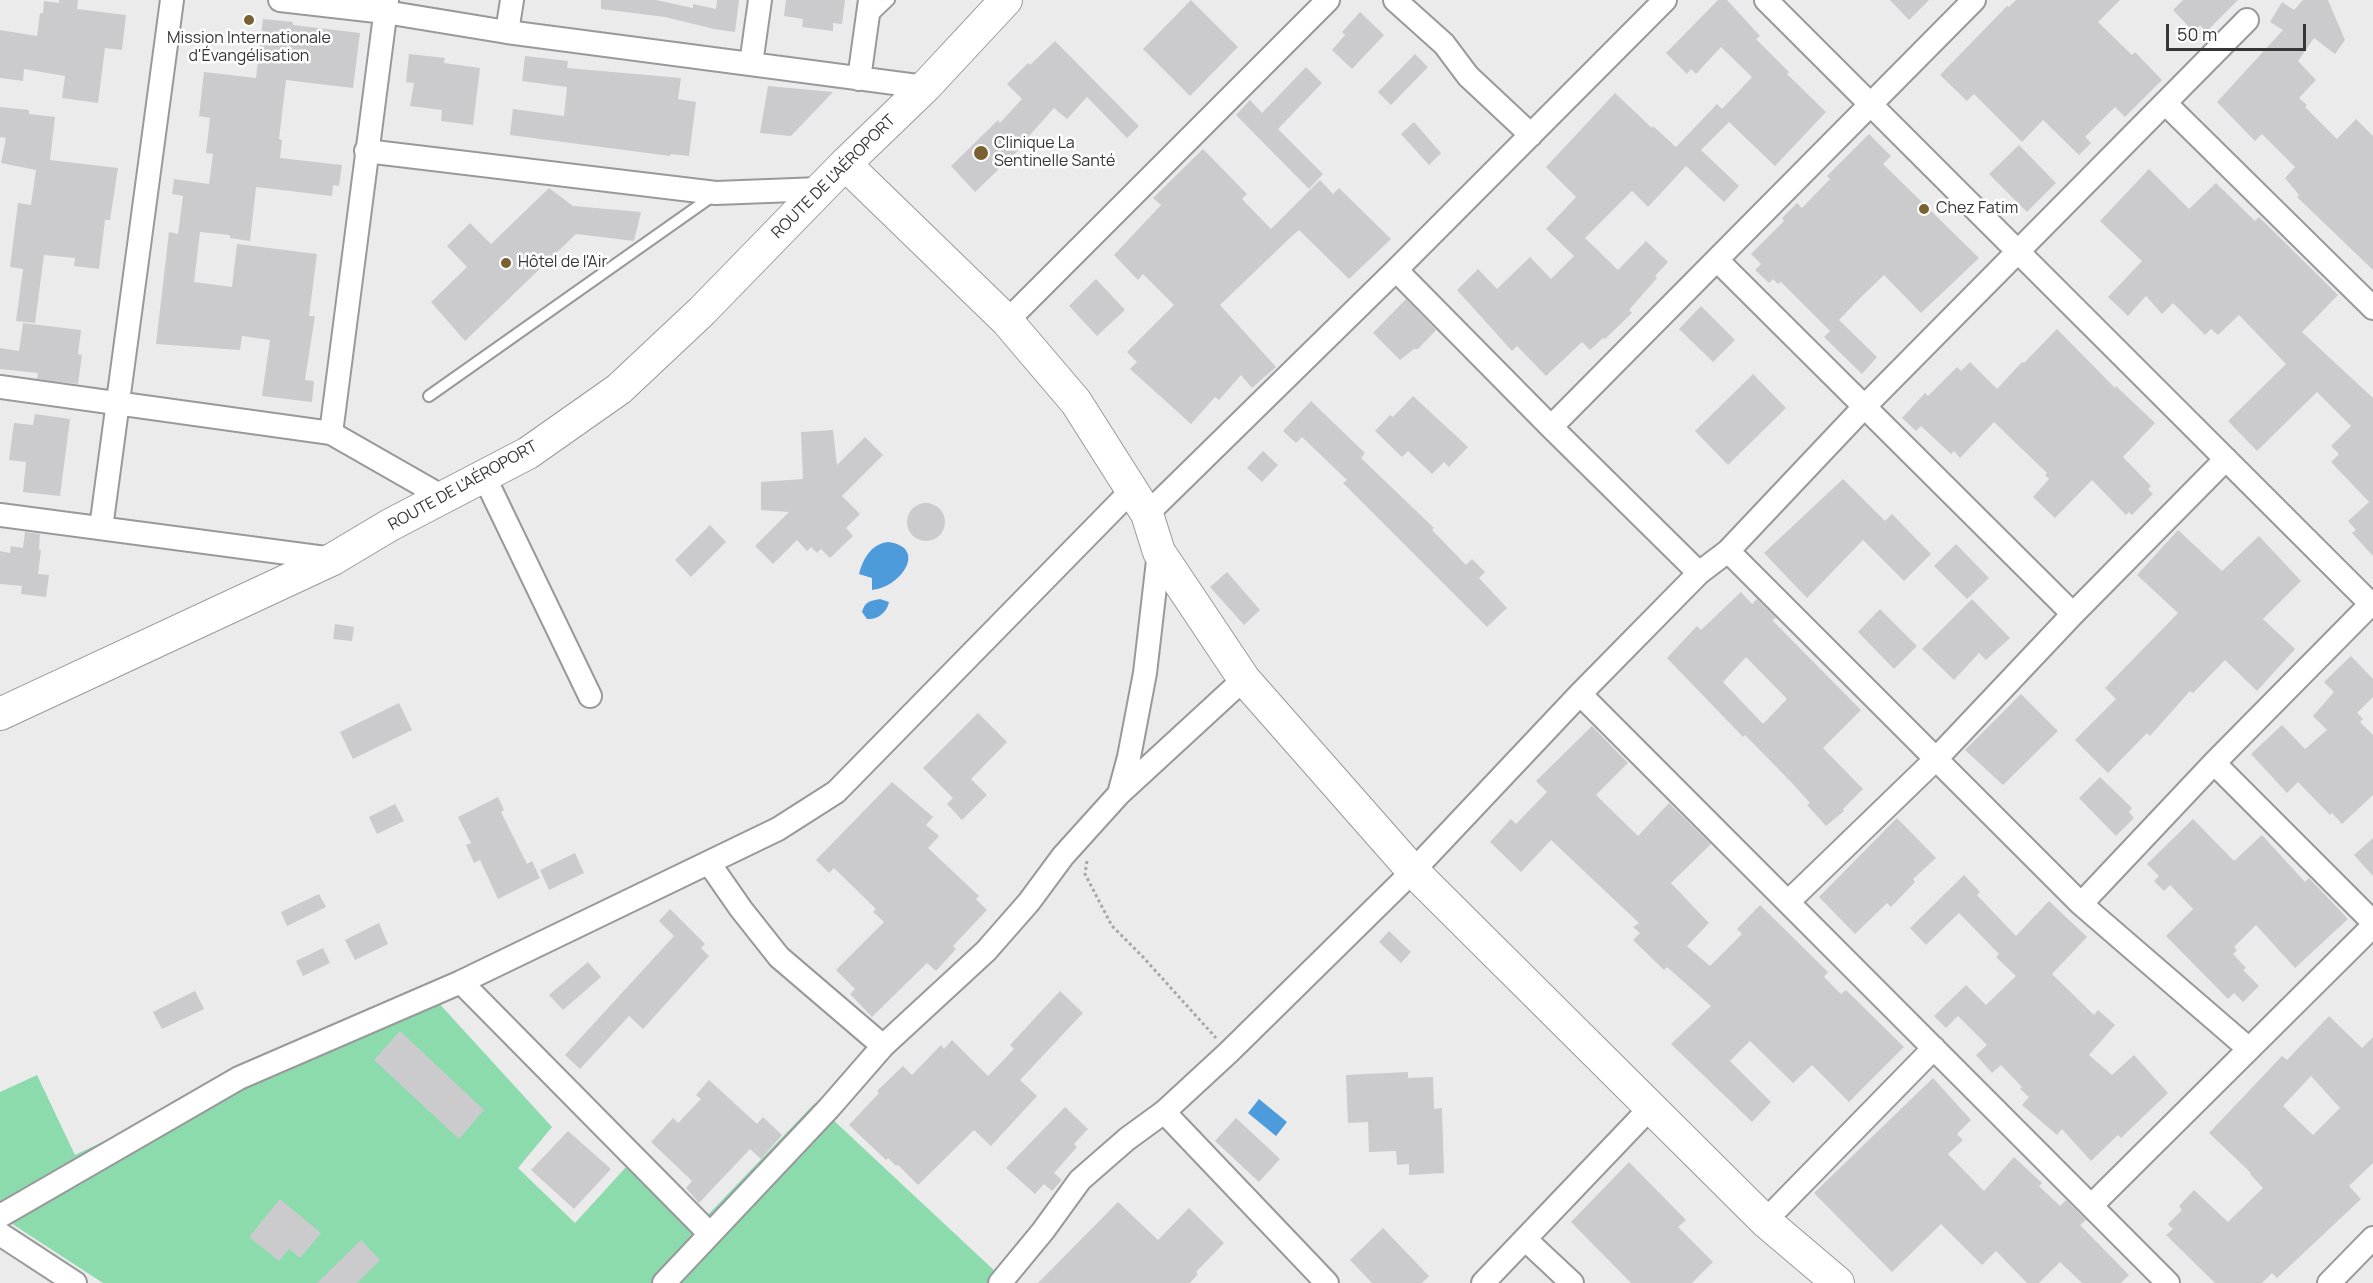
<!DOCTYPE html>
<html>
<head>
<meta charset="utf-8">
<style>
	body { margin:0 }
	#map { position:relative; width:2373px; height:1283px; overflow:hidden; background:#ebebec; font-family:Manrope,sans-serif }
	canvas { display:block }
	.scale { position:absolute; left:2166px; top:24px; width:140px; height:27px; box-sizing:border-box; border:3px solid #363637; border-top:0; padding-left:8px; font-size:18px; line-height:21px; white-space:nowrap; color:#363637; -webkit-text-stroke:4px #fff; paint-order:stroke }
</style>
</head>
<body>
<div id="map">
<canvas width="2373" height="1283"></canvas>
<div class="scale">50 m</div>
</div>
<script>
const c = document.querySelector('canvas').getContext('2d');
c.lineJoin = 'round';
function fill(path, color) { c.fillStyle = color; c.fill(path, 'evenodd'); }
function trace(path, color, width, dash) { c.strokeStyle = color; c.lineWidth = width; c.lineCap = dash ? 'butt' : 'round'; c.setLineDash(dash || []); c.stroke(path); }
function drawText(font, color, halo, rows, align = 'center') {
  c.font = font + ' Manrope,sans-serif'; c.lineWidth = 5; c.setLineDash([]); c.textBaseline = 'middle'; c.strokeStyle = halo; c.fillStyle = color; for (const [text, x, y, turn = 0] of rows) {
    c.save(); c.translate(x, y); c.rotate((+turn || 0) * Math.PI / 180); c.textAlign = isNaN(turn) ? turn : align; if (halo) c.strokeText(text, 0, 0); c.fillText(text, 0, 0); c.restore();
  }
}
fill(new Path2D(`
	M425,988L552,1127L518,1168L575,1223L637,1155L703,1220L815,1103L998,1274L989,1283H103L0,1216V1092L37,1075L75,1155Z`), '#8bdbad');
fill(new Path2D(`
	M888,542C928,547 902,587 872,590V578L859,574C863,559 871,544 888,542Z
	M880,599L889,602C887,612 878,620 867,619L862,612C865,602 869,601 880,599Z
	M1259,1099L1287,1122L1276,1136L1248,1113Z`), '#4d9bda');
fill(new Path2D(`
	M59,0H78L77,9L126,15L122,50L105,48L98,103L62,98L65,76L24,69L23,81L0,78V30L37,36L40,13H43L44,1L59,3Z
	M601,0H656L693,8V4L716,9L717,0H739L735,32L714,29L665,17L601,9Z
	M786,0H845L842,24L833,23V31L802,27L803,19L784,16Z
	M1191,0L1238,47L1190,96L1143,49Z
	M1718,0H1727L1760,36L1756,39L1789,72L1787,74L1826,112L1775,166L1729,122L1701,150L1739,186L1724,202L1686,166L1648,207L1632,191L1585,238L1618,270L1646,241L1668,262L1655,276L1657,278L1629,310L1632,313L1605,339L1603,338L1590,350L1582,342L1546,376L1517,346L1512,351L1457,290L1478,269L1497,289L1530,257L1551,279L1574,256L1546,229L1576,197L1546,167L1615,93L1652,128L1653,126L1676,147L1717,104L1722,109L1752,77L1721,47L1696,74L1691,69L1687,74L1666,53Z
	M1890,0H1929L1909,20Z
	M2016,0H2120L2098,22L2132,55L2135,52L2162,80L2125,117L2115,107L2085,137L2091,143L2079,155L2043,120L2022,142L1974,94L1967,101L1940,75L2007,6L2009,7Z
	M2183,0H2238L2206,32L2200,25L2194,32L2173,10Z
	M2303,0H2328L2345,40L2335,54L2314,38L2298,61L2316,80L2299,98L2307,105L2305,107L2337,139L2356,119L2373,136V270L2297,197L2299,195L2285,178L2295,167L2262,134L2255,141L2217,102L2283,30L2270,22L2282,2L2294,10Z
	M1360,12L1384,35L1352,69L1332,50L1345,35L1342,32Z
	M263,19L293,22V25L360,33L353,88L286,80L279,139L282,140L280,158L342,165L339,186L333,185L332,196L256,187L250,241L230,238V235L200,232L194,282L232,287L237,244L317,254L309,316H315L305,380L314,381L312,402L262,396L270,340L242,336L240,350L156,344L169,232L178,234L183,196L172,194L174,179L209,184L213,154L206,153L210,118L199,116L204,72L256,78Z
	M1055,41L1139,126L1127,138L1087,97L1067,119L1054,108L1021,145L1022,147L975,192L951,166L998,120L1000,123L1022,99L1007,84L1028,63L1030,65Z
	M409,54L445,58L444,63L480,68L473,125L441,121L442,110L410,106L414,83L406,82Z
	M1415,54L1428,67L1391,105L1378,92Z
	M525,56L568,61L567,68L681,78L678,99L696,102L689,156L671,154L670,156L510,135L513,109L564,116L567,87L522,81Z
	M1306,67L1322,83L1278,129L1323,174L1309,189L1236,115L1250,100L1262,113Z
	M768,86L833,92L791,136L760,133Z
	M0,107L29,110V114L55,117L50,160L118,168L110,220H105L99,269L74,266L75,258L44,255L35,323L16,321L23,269L10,267L18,203L31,205L36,170L1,163L6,138L0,137Z
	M1414,122L1441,153L1429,165L1401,134Z
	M1869,134L1891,156L1883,164L1979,258L1921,313L1884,275L1858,300L1839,320L1877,357L1862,374L1824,337L1830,331L1781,282L1778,284L1773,279L1769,283L1755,270L1761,264L1751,254L1784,221L1782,218L1797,203L1802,208L1830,179L1827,176Z
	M2019,145L2056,183L2027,212L1989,174Z
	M1203,149L1247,194L1242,199L1271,229L1320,180L1333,194L1339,188L1391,239L1349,279L1299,230L1293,235L1220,305L1276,367L1252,388L1241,375L1219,400L1215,397L1191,424L1130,369L1137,362L1127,352L1174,305L1143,274L1138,280L1114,255L1161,205L1153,198Z
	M2149,169L2189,209L2216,183L2255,221L2259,217L2338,295L2302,332L2373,398V556L2352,533L2356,530L2348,521L2369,502L2331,462L2339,454L2331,446L2351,426L2317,392L2257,451L2228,421L2286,364L2239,315L2218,335L2211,329L2205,335L2173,303L2162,314L2146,296L2128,316L2108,297L2142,261L2100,221Z
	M549,188L573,206L641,212L634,241L576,234L465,341L431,302L467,267L447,246L470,223L491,244Z
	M1096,279L1125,310L1097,336L1069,306Z
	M1406,299L1436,330L1418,349H1414L1400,360L1373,333Z
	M1701,306L1735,340L1713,362L1679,329Z
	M23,323L81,330L78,354L82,355L78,384L37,379L38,373L0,369V348L19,351Z
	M2057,329L2115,388L2116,386L2155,423L2123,457L2151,486L2148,489L2153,494L2132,515L2129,512L2126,515L2092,480L2055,518L2033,497L2049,479L2045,475L2047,473L1994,422L1960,458L1954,451L1951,454L1921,426L1916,431L1902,418L1925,393L1928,396L1957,367L1961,371L1970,362L1997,389L2022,362L2024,363Z
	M1753,374L1786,408L1728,465L1695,431Z
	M1413,396L1468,447L1449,467L1444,462L1432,474L1408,451L1402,457L1375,431L1390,415L1393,417Z
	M1311,401L1365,453L1361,458L1434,528L1432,530L1466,565L1472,559L1485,572L1479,578L1507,608L1487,627L1343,483L1347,480L1302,437L1296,443L1283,431Z
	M35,414L70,419L60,496L23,492L26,462L9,460L14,423L33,425Z
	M833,430L837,465L865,437L883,455L842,496L860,514L846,528L853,536L830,558L821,549L817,553L811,547L807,551L797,540L773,564L755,546L789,512L761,510V482L803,479L801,432Z
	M1263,451L1278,465L1262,482L1247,468Z
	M1843,479L1885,521L1892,514L1931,554L1904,581L1863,540L1807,598L1764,553Z
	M907 522a19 19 0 1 1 38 0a19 19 0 1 1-38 0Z
	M710,525L726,542L691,577L675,560Z
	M2178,530L2222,571L2259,536L2301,581L2263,619L2295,649L2257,691L2225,660L2193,693L2190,691L2150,736L2147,733L2108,773L2075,740L2116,699L2105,688L2178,613L2137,575Z
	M25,532L40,534L39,550H41L38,574L49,575L46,597L21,594L22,586L0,584V551L10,553L11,546L23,548Z
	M1956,544L1989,578L1967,599L1934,566Z
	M1227,572L1260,610L1244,625L1210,587Z
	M1741,592L1752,604L1757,599L1776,618L1772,620L1861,710L1823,748L1863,789L1843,809L1844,811L1826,826L1807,805L1810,803L1792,783L1745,735L1743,737L1667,658L1697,626L1701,630ZM1746,657L1787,699L1763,724L1723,682Z
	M1972,599L2010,638L1986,660L1979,653L1954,680L1922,649Z
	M1880,609L1917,646L1894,669L1858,632Z
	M335,624L354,627L352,641L333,639Z
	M2351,656L2373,679V697L2357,713L2363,719L2360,722L2373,735V795L2342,824L2332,813L2330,815L2298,782L2287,793L2251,754L2282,725L2305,749L2327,730L2313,716L2334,692L2324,682Z
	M2021,694L2058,731L2003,785L1965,750Z
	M399,703L412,730L353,759L340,732Z
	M978,713L1007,742L971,779L987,795L962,820L947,804L953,798L923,768Z
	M1592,726L1628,763L1596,795L1638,836L1669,803L1711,844L1671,883L1709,923L1687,946L1710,966L1742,934L1737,929L1760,905L1828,972L1824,977L1841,994L1846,990L1904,1047L1849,1102L1812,1065L1793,1083L1750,1041L1730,1061L1771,1102L1752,1122L1671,1044L1711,1006L1667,967L1664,970L1633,940L1640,933L1633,927L1639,923L1551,840L1521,872L1490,842L1511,819L1516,824L1547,792L1536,781Z
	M2100,777L2132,808L2129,812L2134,818L2116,836L2079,798Z
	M892,782L933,817L926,825L939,836L928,848L979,896L976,899L987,910L953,946L956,949L936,971L927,963L872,1017L850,994L855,989L836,970L884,922L873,912L876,909L834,868L829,873L816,860Z
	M498,797L504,810L501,812L527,864L532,861L540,878L498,899L480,860L474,863L466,845L471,843L458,817Z
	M395,804L404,821L377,834L369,817Z
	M1897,818L1936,858L1913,879L1915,882L1891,907L1887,903L1855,934L1819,897Z
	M2193,819L2234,861L2262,835L2305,882L2309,878L2348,919L2295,968L2256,925L2234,947L2237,950L2233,954L2246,968L2243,970L2259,986L2243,1002L2234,993L2228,999L2166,936L2193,909L2170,885L2164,891L2154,881L2159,876L2147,864Z
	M2373,838V876L2354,855Z
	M575,853L584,873L549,890L540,870Z
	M1964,875L1980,892L1977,895L2016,936L2049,901L2087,937L2052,974L2094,1015L2098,1010L2115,1025L2089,1055L2112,1075L2134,1055L2168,1093L2121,1138L2118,1135L2091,1161L2062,1129L2057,1135L2022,1105L2029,1097L2020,1089L2022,1087L2001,1065L1992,1073L1976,1055L1987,1045L1958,1016L1946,1028L1934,1016L1966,985L1986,1005L2016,976L1996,957L1999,954L1959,913L1926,945L1910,928Z
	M319,894L326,907L287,926L281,912Z
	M670,909L705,944L701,948L709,956L643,1029L629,1016L580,1069L565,1055L674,936L659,921Z
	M379,923L388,944L355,960L345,940Z
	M1389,931L1411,952L1401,963L1379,942Z
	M323,948L330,963L303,976L296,961Z
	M588,962L601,977L563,1010L549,995Z
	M195,991L204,1009L162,1029L153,1012Z
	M1060,991L1083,1013L1020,1080L1037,1096L991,1146L974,1130L918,1185L898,1165L896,1166L888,1158L886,1160L849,1125L879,1093L877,1091L903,1066L912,1075L941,1045L944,1049L952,1040L988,1076L1014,1049L1010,1045Z
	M2329,1016L2362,1048L2373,1037V1163L2349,1186L2361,1199L2277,1278L2272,1273L2262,1283H2215L2166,1235L2173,1229L2168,1224L2182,1210L2179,1206L2194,1190L2228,1222L2263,1188L2250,1174L2251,1173L2209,1133L2282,1056L2287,1060ZM2311,1076L2340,1108L2313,1135L2283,1106Z
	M400,1031L484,1110L459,1139L374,1060Z
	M1408,1072V1078L1433,1077L1434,1109L1442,1108L1444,1173L1409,1175V1164L1397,1165L1396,1151L1369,1152L1368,1122L1348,1123L1346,1075Z
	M1933,1078L1971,1120L1957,1134L1963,1140L1948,1154L1984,1191L2014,1157L2042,1183L2039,1186L2060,1206L2066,1200L2086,1220L2080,1225L2129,1275L2121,1283H2082L2060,1262L2039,1283H2027L1996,1251L1982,1265L1941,1224L1892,1272L1814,1193Z
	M709,1080L757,1124L763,1117L782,1135L761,1159L750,1149L699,1203L686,1188L692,1181L651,1142L673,1118L678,1123L701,1099L696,1095Z
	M1065,1107L1088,1129L1074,1144L1077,1147L1054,1173L1062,1180L1052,1191L1044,1184L1035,1194L1006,1168Z
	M1236,1118L1280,1159L1259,1182L1215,1141Z
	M568,1131L611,1169L574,1209L531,1170Z
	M1629,1162L1686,1220L1678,1227L1713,1262L1692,1283H1631L1571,1222Z
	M280,1199L321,1233L300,1258L289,1249L279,1261L249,1237Z
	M1118,1202L1158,1240L1189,1208L1224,1243L1196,1272L1198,1274L1190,1283H1038Z
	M1383,1228L1429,1276L1422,1283H1372L1350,1260Z
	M361,1240L380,1260L357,1283H317Z`), '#cbcbcd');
const lane = new Path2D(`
	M870,18L889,0
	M429,396L714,195`);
const street = new Path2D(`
	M280,0L385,12L507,32L925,87
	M1395,0L1444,44L1468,76L1531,135
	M1766,0L2373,606
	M507,32L512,0
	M751,64L760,0
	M859,79L870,0
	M2165,103L2373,308
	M366,151L716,193L820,189
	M1717,260L2073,614
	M1396,270L1551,427L1699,573
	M1007,321L1328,0
	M0,387L331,433L443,497
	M1551,427L1974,0
	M331,433L387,0
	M484,476L590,696
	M1147,514L1396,270L1665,0
	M0,515L333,559
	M101,528L172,0
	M1728,551L2081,904L2249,1049
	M1580,694L2168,1283
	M2214,763L2373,922
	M1119,794L1244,679
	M709,863L741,909L779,957L883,1046
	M1788,902L1936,759L2073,614L2226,459
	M2081,904L2214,763L2373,602
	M461,982L710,1234
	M1164,1112L1327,1283
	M2091,1206L2373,926
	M0,1216L239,1078L461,982L778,829L836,792L1132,490
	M1765,1221L1934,1048
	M0,1234L75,1283
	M1526,1240L1572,1283
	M664,1283L829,1108L883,1046L986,951L1029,902L1063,856L1119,794L1129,757L1145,673L1159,552
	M1000,1283L1043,1231L1080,1180L1127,1139L1164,1112L1229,1052L1413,871L1580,694L1699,573L1728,551L1865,406L2247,20
	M1483,1283L1652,1106
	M2329,1283L2373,1238`);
const secondary = new Path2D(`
	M845,164L1007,321L1076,402L1147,514L1159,552L1244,679L1413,871L1765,1221L1838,1283
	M0,714L333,559L390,525L528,453L619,389L702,311L845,164L925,87L1006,0`);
trace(lane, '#98999a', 14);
trace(street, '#98999a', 26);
trace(secondary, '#98999a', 34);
trace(new Path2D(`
	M1087,861L1085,874L1112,926L1143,957L1216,1038`), '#a7a7a8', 3, [3, 3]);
trace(lane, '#fff', 10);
trace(street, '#fff', 22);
trace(secondary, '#fff', 32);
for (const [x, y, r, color] of [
	[249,20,6,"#796132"],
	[981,153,8,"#796132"],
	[1924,209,6,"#796132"],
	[506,263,6,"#796132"]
]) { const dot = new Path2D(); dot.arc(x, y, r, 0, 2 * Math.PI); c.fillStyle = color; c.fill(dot); trace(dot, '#fff', 2); }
drawText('16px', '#363637', '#fff', [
	["Mission Internationale",249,39,"center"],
	["d'Évangélisation",249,57,"center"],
	["Clinique La",994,144],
	["Sentinelle Santé",994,162],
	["Chez Fatim",1936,209],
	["Hôtel de l'Air",518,263]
], 'left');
drawText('16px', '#363637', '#fff', [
	["ROUTE DE L'AÉROPORT",834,177,-45],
	["ROUTE DE L'AÉROPORT",463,486,-29]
]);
</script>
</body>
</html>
